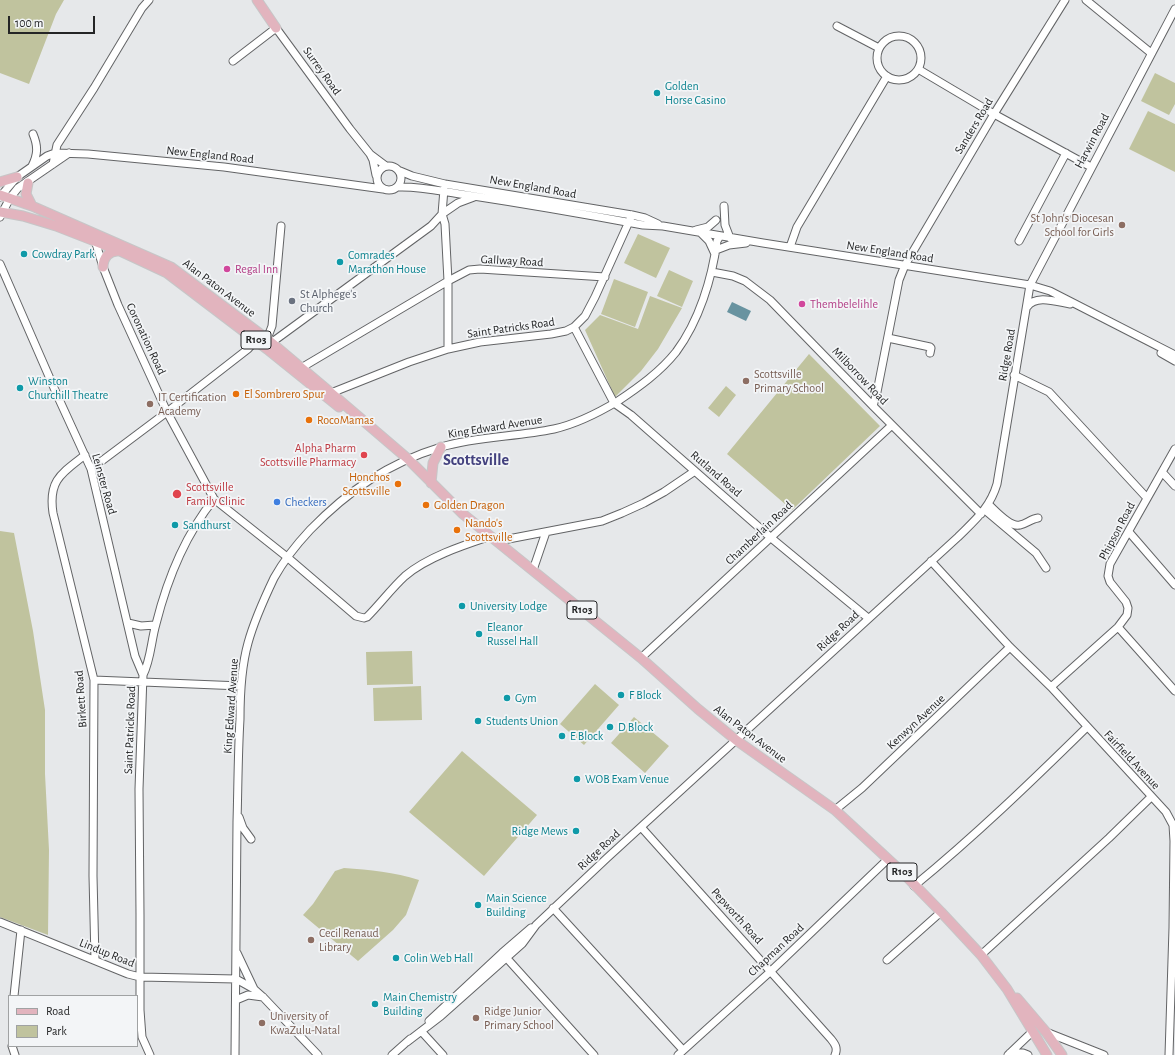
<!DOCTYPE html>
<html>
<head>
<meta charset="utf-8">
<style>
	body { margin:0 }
	#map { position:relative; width:1175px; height:1055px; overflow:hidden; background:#e6e8ea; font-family:"Alegreya Sans",sans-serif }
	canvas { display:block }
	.legend { position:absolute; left:8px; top:995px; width:130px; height:52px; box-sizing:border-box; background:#f3f5f7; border:1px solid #a0a2a3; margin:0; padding:5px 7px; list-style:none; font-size:12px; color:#242526 }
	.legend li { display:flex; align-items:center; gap:8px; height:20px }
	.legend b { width:20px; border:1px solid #a0a2a3 }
	.scale { position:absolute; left:8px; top:16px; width:87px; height:18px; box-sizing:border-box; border:2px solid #242526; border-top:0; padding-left:5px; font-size:12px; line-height:14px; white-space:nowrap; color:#242526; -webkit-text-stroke:3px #f3f5f7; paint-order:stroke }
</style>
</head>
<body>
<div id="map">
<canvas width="1175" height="1055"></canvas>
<ul class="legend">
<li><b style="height:5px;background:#e2b4be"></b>Road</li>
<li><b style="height:11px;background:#c0c39e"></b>Park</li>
</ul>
<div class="scale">100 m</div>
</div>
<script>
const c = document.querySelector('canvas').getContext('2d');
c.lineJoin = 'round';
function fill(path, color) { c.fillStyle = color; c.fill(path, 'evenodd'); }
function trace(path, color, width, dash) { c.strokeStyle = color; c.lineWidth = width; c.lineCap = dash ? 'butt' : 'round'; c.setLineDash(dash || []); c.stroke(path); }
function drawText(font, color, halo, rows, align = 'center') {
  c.font = font + ' "Alegreya Sans",sans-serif'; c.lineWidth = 3.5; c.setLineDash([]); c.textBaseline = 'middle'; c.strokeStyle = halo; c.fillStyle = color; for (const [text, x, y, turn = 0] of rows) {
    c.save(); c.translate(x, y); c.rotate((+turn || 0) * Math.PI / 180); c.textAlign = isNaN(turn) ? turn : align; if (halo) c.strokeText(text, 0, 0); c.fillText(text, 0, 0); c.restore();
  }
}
fill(new Path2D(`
	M0,0H64L56,14L29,84L0,73Z
	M1155,73L1175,83V104L1169,115L1141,101Z
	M1148,111L1175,124V172L1129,149Z
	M638,234L670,248L656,278L624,263Z
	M669,270L693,281L682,307L657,296Z
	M614,279L648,292L635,327L601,314Z
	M650,296L682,308L658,349L641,371L615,397L585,330L600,315L638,329Z
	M809,354L880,426L792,510L727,454Z
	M726,386L736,395L719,417L708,408Z
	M0,531L14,533L33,631L45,710V774L49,850L48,935L0,917Z
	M412,651L413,684L367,685L366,652Z
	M595,684L619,705L584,745L560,724Z
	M421,686L422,720L374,721L373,688Z
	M634,717L669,746L645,773L611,743Z
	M462,751L537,815L484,876L409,812Z
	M344,868C370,870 394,872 419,880L406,915L393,930L358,961L303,915L313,904L335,871Z`), '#c0c39e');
fill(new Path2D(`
	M732,302L751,311L746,321L727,312Z`), '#6893a0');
const minor = new Path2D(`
	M1086,0L1151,53
	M837,26L879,48
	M877 58a22 22 0 1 1 44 0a22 22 0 1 1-44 0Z
	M233,61L276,28L350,129L370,154L373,160L376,175
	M918,69L994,114L1091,167
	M370,154L386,166
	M53,164L57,145L94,88L142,8L149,0
	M377 178a12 12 0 1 1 24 0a12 12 0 1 1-24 0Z
	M32,166C38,154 38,146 33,134
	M400,171L412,176L445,184L632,215L645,218L658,224
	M398,187C422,186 444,192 467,195C526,204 584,214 643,225L663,226L763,243L1030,285L1050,291L1175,355
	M0,197L17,177L47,156L55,153L88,154L224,167L383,189
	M724,206L725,225L730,238
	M0,217L10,198L18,188L69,153
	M696,230L708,227L716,220
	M701,233L709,241L715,254
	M94,237L103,267L118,305L167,412L214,499L287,557L356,616L364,618L367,617C380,604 391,589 405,576C427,557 464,545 491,536
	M1019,241L1066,153
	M790,247L797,227L887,76
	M716,250L729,245L746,243
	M0,264L58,397L91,469L135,656L143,675
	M712,272L733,276L745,281L770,300L873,406L981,514
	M1027,307C1036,294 1057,302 1070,304
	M574,327L614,403L631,415L770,537L868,618
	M888,338L930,347L931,348L930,353
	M267,339L272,326L281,226
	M271,343L431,226L442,214L444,189
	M448,349V281L445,224L442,214L458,203L474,197
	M1161,353L1175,361
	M301,368L448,281L469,270L480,269L605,277
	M1014,375L1049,392L1147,498
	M331,393L409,362L448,349L480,342L551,334L566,331L574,327L585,316L595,297L632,215
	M873,406L877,392L899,280L905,265L994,114L1065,0
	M85,455C62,473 48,480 53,513L94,680L93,876L95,960
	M91,469L167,412L248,349L256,340
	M1162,472L1175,486
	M988,504C996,511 1010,528 1020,525C1026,524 1031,519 1038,518
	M985,510L1036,553L1046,568
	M1129,532L1175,585
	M498,541L602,521L622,513L644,503L664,492L695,471
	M931,561L1010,647L1051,687L1166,812L1173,825L1174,841L1173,928L1169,1055
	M533,570L546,532
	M128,623L141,626L155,625
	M1118,627L1175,691
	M641,658L892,425
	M94,680L241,686
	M1051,687L1118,627L1127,615L1128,608L1126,602L1110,582L1108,576L1110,564L1175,449
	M835,810L862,788L1010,647
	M239,817L243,828L251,839
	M641,827L831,1039C835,1044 838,1048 835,1055
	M914,886C975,836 1031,782 1087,727
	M553,908L683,1050
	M0,922L128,974L140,977L236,979L254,989L263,997L318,1055
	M237,953L254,989
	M503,954L594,1055
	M981,955L1109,838L1151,797
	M887,960L941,912
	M14,996L21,930
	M236,1000L248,995L263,997
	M429,1021L502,953L531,928
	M422,1032L443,1055
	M1046,1032L1104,1055
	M407,1042L441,1016L522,944L536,925L607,858L958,537C975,520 990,508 997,484L1030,285L1175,9
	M12,1046L15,1055
	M1010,1053H1023L1028,1055
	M150,1055L142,1037L140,1010V915L139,789L143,675C151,659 151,641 156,624C167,580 186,534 214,499
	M235,1055C236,977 236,899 237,822C238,787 238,753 240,719C240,693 241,668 248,643C254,621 264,599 274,578C284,560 296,545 310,530C348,491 388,463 441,447C478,436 516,437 554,429C576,424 598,413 618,401C639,387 660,372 676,352C699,321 712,279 717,241L720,236
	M392,1055L410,1039
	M678,1055L771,971L888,859
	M1008,1055L1032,1032`);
const major = new Path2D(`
	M257,0L276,28
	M0,182L17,177
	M28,183L26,194L32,206
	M0,195L32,206L171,267L267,339L331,393L408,459L463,514L641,658L698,709L736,740L835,810L902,872L941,912L981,955L1007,989L1047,1055
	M0,212L23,216L56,226L120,251L167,273L267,349L339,407
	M103,267C103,258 109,250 119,251
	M431,483L433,463L441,447
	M1017,998L1046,1032L1062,1055`);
trace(minor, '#636466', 9);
trace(major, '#c6c6c7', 11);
trace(minor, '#fff', 7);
trace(major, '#e2b4be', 9);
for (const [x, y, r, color] of [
	[657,93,4,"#0f9aa8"],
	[1122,225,4,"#8d6e63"],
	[24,254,4,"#0f9aa8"],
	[340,262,4,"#0f9aa8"],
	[227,269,4,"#d1479c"],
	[292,301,4,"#6b7280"],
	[802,304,4,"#d1479c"],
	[746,381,4,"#8d6e63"],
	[20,388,4,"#0f9aa8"],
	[236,394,4,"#e8710a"],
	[150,404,4,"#8d6e63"],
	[309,420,4,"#e8710a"],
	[364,455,4,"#e0444e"],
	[398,484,4,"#e8710a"],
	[177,494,5,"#e0444e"],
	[277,502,4,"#3f7fe0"],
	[426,505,4,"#e8710a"],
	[175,525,4,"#0f9aa8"],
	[457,530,4,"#e8710a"],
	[462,606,4,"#0f9aa8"],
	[479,634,4,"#0f9aa8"],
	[621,695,4,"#0f9aa8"],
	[507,698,4,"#0f9aa8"],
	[478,721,4,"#0f9aa8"],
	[610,727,4,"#0f9aa8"],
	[562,736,4,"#0f9aa8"],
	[577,779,4,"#0f9aa8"],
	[576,831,4,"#0f9aa8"],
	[478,905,4,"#0f9aa8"],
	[311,940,4,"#8d6e63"],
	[396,958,4,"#0f9aa8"],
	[375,1004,4,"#0f9aa8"],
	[476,1018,4,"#8d6e63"],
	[262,1023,4,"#8d6e63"]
]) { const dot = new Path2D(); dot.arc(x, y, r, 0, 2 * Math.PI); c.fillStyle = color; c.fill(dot); trace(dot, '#f3f5f7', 1.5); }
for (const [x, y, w] of [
	[256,340,30],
	[582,610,30],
	[902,872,30]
]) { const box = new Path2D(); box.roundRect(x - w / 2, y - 9, w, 18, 3); c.fillStyle = '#f3f5f7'; c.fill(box); trace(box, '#242526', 1); }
drawText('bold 11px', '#242526', null, [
	["R103",256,340],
	["R103",582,610],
	["R103",902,872]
]);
drawText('12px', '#242526', '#f3f5f7', [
	["Surrey Road",322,71,54],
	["Sanders Road",974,126,-59],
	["Harwin Road",1092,141,-62],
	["New England Road",210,155,6],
	["New England Road",533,187,10],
	["New England Road",890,252,9],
	["Gallway Road",512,261,3],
	["Alan Paton Avenue",219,288,37],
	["Saint Patricks Road",511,328,-8],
	["Coronation Road",146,339,65],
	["Ridge Road",1007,355,-80],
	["Milborrow Road",860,376,46],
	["King Edward Avenue",495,427,-9],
	["Rutland Road",716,474,41],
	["Leinster Road",104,484,74],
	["Phipson Road",1117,531,-62],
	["Chamberlain Road",759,533,-43],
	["Ridge Road",838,631,-43],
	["Birkett Road",81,699,-94],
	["King Edward Avenue",231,706,-86],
	["Kenwyn Avenue",916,722,-43],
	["Saint Patricks Road",130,730,-88],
	["Alan Paton Avenue",750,734,37],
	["Fairfield Avenue",1132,760,47],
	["Ridge Road",599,850,-43],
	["Pepworth Road",737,916,48],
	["Chapman Road",776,950,-43],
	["Lindup Road",107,953,22]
]);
drawText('12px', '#0d838f', '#f3f5f7', [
	["Golden",665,86],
	["Horse Casino",665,100],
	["Cowdray Park",32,254],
	["Comrades",348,255],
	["Marathon House",348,269],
	["Winston",28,381],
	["Churchill Theatre",28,395],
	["Sandhurst",183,525],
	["University Lodge",470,606],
	["Eleanor",487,627],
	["Russel Hall",487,641],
	["F Block",629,695],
	["Gym",515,698],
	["Students Union",486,721],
	["D Block",618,727],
	["E Block",570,736],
	["WOB Exam Venue",585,779],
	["Ridge Mews",568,831,"right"],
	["Main Science",486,898],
	["Building",486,912],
	["Colin Web Hall",404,958],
	["Main Chemistry",383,997],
	["Building",383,1011]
], 'left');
drawText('12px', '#785e54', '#f3f5f7', [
	["St John's Diocesan",1114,218,"right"],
	["School for Girls",1114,232,"right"],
	["Scottsville",754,374],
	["Primary School",754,388],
	["IT Certification",158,397],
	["Academy",158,411],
	["Cecil Renaud",319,933],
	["Library",319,947],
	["Ridge Junior",484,1011],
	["Primary School",484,1025],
	["University of",270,1016],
	["KwaZulu-Natal",270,1030]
], 'left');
drawText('12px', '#b23c85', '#f3f5f7', [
	["Regal Inn",235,269],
	["Thembelelihle",810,304]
], 'left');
drawText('12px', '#5b616d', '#f3f5f7', [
	["St Alphege's",300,294],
	["Church",300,308]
], 'left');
drawText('12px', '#c56008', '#f3f5f7', [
	["El Sombrero Spur",244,394],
	["RocoMamas",317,420],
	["Honchos",390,477,"right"],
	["Scottsville",390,491,"right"],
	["Golden Dragon",434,505],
	["Nando's",465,523],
	["Scottsville",465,537]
], 'left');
drawText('12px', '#be3a42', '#f3f5f7', [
	["Alpha Pharm",356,448],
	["Scottsville Pharmacy",356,462],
	["Scottsville",186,487,"left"],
	["Family Clinic",186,501,"left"]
], 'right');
drawText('12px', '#366cbe', '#f3f5f7', [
	["Checkers",285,502]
], 'left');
drawText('bold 16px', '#43417e', '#f3f5f7', [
	["Scottsville",476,460]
]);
</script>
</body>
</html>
